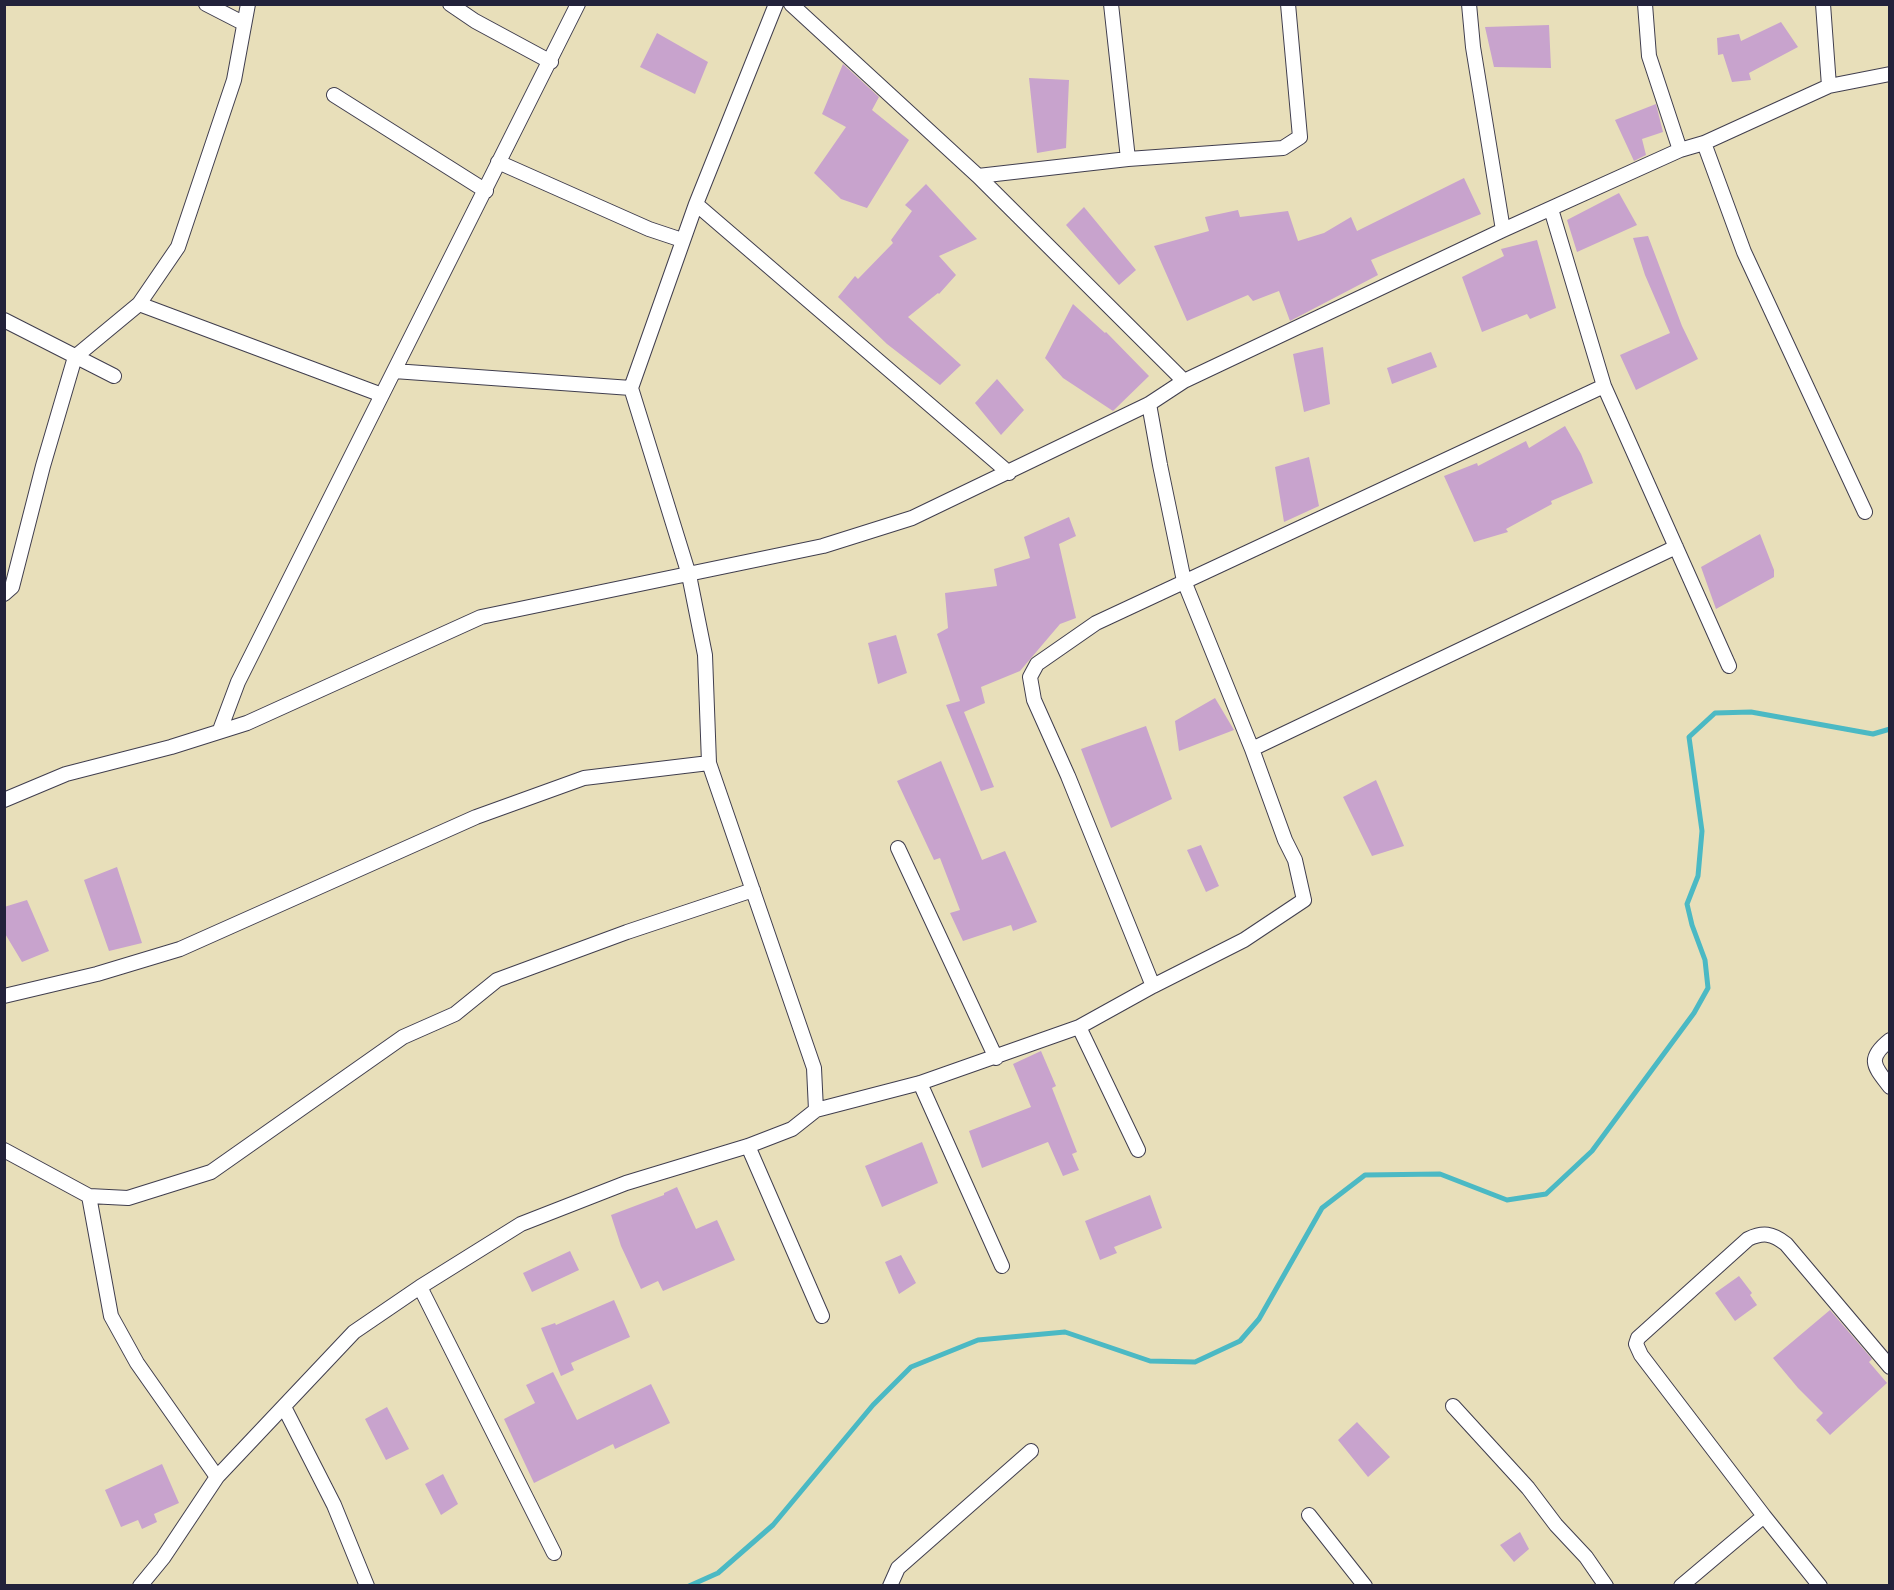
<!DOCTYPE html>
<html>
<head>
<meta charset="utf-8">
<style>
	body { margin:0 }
	#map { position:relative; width:1894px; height:1590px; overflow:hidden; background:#e8dfba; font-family:"Old Standard TT",serif }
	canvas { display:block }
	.frame { position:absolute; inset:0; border:6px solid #22223b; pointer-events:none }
</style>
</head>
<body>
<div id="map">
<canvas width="1894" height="1590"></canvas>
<div class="frame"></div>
</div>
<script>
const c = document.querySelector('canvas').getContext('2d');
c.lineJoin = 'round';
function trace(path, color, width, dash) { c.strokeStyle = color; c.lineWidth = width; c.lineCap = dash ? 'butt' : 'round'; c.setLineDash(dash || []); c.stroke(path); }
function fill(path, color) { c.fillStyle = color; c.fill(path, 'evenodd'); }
trace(new Path2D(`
	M689,1586L718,1573L773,1525L873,1405L911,1367L978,1340L1065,1332L1150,1361L1195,1362L1240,1341L1259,1319L1322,1208L1365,1175L1440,1174L1507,1200L1546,1194L1592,1151L1694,1013L1708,988L1705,960L1692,925L1687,904L1698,876L1702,831L1689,737L1715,713L1751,712L1873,734L1890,729`), '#4bb9c4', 5);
fill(new Path2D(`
	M1781,22L1798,47L1749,73L1751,80L1732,82L1723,54L1718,55L1717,38L1739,34L1741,41Z
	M1549,25L1551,68L1494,67L1485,27Z
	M657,33L708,62L695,94L640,67Z
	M843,64L879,97L872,110L909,140L867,208L841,199L814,173L846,127L822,114Z
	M1029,78L1069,80L1066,148L1037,153Z
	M1656,104L1663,132L1642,139L1646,155L1634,161L1615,120Z
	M1464,178L1481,214L1371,260L1378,275L1290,321L1279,291L1253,301L1248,295L1187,321L1154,246L1209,231L1205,217L1238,210L1240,217L1288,211L1298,241L1324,233L1351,217L1357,231Z
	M926,184L977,239L939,256L956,275L939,294L938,293L908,317L961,365L940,385L887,344L838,297L855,276L858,279L893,243L891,240L912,211L905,205Z
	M1619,193L1637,225L1577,252L1567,220Z
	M1084,207L1136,270L1119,285L1066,225Z
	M1648,236L1682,326L1698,359L1636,390L1620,355L1670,333L1645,275L1633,238Z
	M1537,240L1556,308L1530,319L1527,314L1482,332L1462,277L1504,256L1501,249Z
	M1073,304L1105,333L1106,332L1149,376L1113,411L1063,378L1045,358Z
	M1323,347L1330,404L1304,412L1293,354Z
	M1431,352L1437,367L1392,384L1387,368Z
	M997,379L1024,410L1001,435L975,403Z
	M1565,426L1581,454L1593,483L1551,501L1552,504L1506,529L1508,532L1474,542L1444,476L1477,463L1478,466L1526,441L1529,448Z
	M1309,457L1319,506L1284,522L1275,467Z
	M1069,517L1076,536L1059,544L1076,618L1060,624L1020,671L981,687L985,703L964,712L994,787L981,791L946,705L960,701L937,634L948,628L945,593L997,586L994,569L1030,558L1024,537Z
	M1760,534L1774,570V577L1716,609L1701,567Z
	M896,635L907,673L878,684L868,643Z
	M1215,698L1234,730L1179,751L1175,721Z
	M1146,726L1172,799L1111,828L1081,749Z
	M941,761L982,860L1005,851L1037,922L1013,931L1011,925L963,941L950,913L960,910L940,858L934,860L897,781Z
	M1376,780L1404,846L1372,856L1343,797Z
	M1201,845L1219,886L1206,892L1187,850Z
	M117,867L142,943L109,951L84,880Z
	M27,900L49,951L22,962L4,932V907Z
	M1041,1051L1056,1086L1052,1088L1077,1152L1072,1154L1079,1170L1063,1176L1048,1142L982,1168L969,1131L1031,1107L1013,1064Z
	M922,1142L938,1183L882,1207L865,1166Z
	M677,1187L696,1229L717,1220L735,1260L663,1291L658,1281L641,1289L621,1246L611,1215L664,1195V1193Z
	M1150,1195L1162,1228L1114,1247L1117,1253L1100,1260L1085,1221Z
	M570,1251L579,1270L532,1292L523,1273Z
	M901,1255L916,1283L899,1294L885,1262Z
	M1739,1276L1752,1293L1750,1295L1757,1305L1735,1321L1715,1293Z
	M614,1300L630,1337L571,1363L574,1370L561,1376L541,1328L555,1323L556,1325Z
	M1830,1310L1872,1359L1869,1362L1887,1383L1830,1435L1816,1420L1823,1413L1798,1388L1773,1358Z
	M553,1372L577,1420L651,1384L670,1423L615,1449L613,1444L534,1483L504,1419L535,1403L526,1385Z
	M387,1407L409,1449L386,1460L365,1419Z
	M1357,1422L1390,1457L1368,1477L1338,1440Z
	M162,1464L179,1503L154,1514L157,1522L142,1529L138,1520L121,1527L105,1490Z
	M443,1474L458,1504L441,1515L425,1484Z
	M1520,1532L1529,1549L1514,1562L1500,1545Z`), '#c8a3cd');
const minor = new Path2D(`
	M206,4L243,23
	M450,4L475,21L551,62
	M776,4L696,204L1009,473
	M791,4L978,176L1184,381
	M1111,4L1128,159
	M1469,4L1473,47L1503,230
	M1645,4L1649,56L1680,150
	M1823,4L1829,86
	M334,95L486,191
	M1704,143L1744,252L1865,512
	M498,162L649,229L682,240
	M978,176L1128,159L1283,148L1300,137L1288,4
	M696,204L631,388L689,575L705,655L709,763L814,1068L816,1110
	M1551,209L1604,386L1729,666
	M139,304L382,395
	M4,320L114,376
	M394,371L631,388
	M4,594L12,587L43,466L75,357L139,304L178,247L234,80L248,4
	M220,730L238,682L578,4
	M1252,749L1676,547
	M4,800L66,774L171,747L247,723L481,617L823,546L912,518L1149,404L1184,381L1503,230L1680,150L1704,143L1829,86L1890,74
	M898,848L996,1058
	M1153,986L1068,776L1034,700L1030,677L1037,664L1096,623L1604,386
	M4,996L97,974L180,949L476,817L584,778L709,763
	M1079,1027L1138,1150
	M1890,1040C1866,1059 1874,1066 1890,1087
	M920,1083L1002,1266
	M748,1146L822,1316
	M4,1150L89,1196L128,1198L211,1172L403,1037L455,1014L497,980L627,932L753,890
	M89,1196L111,1316L137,1363L217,1477
	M420,1287L554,1553
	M1453,1406L1528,1488L1556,1525L1586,1557L1606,1586
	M284,1407L334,1505L367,1586
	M1309,1515L1365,1586
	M140,1586L163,1558L217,1477L354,1332L420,1287L521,1224L626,1183L748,1146L792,1129L816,1110L920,1083L1079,1027L1153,986L1244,940L1304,900L1295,860L1285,840L1252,749L1184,581L1160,465L1149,404
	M890,1586L898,1568L1031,1451
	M1681,1586L1764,1516
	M1820,1586L1764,1516L1641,1355L1636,1344L1638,1338L1748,1239C1763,1232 1772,1233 1786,1244L1890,1367`);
trace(minor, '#403e4e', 16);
trace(minor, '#fff', 14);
</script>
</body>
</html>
